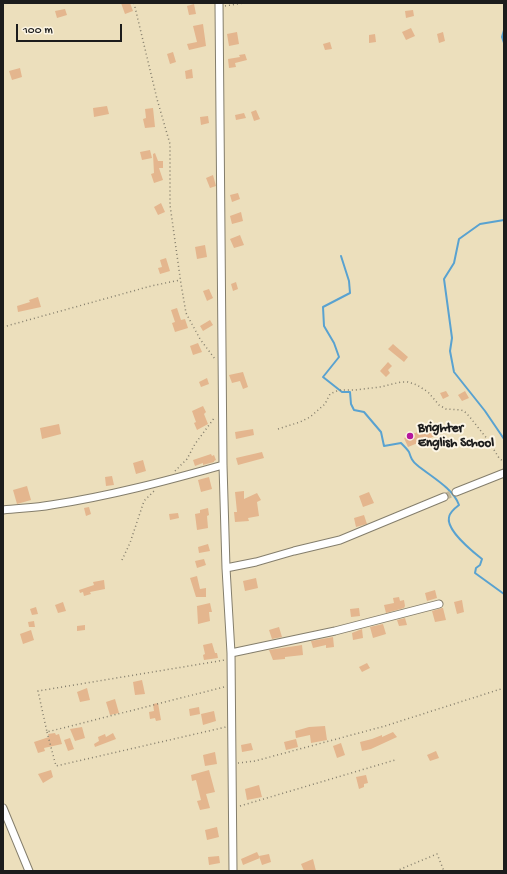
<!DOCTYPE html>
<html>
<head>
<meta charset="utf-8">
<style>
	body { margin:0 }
	#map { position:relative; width:507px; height:874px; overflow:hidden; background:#ecdfbc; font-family:"Gochi Hand",sans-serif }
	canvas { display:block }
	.frame { position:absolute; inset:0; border:4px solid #1c1c1c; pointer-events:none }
	.scale { position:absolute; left:16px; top:24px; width:106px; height:18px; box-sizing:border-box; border:2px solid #1c1c1c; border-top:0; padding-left:5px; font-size:12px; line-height:14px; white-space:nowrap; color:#1c1c1c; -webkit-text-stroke:3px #fcf5e5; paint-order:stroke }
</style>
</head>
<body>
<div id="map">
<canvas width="507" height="874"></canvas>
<div class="frame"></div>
<div class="scale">100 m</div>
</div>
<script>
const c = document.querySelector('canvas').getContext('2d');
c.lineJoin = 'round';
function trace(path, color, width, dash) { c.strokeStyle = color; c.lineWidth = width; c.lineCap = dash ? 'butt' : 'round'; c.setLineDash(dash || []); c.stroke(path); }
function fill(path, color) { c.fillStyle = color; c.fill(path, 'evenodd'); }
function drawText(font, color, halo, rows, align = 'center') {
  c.font = font + ' "Gochi Hand",sans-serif'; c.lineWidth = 4; c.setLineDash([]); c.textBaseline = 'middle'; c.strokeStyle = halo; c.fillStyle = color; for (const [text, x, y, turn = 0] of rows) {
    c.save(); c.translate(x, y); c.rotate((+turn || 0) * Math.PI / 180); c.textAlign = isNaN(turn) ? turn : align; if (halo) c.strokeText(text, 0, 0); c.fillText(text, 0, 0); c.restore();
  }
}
trace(new Path2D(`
	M504,30L502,37L504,43
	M504,220L480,224L459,239L454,263L444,279L452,338L450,351L454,372L485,411L504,439
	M341,256L349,281L350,293L323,307L324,326L334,343L339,357L323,377L342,392H350L351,404L354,410L364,412L381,432L384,446L401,443C404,446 407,449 409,452C411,458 412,461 417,465C430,476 453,488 459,505C455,508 450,512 449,517C446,530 473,552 482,559L480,565L476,568L475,573L504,594`), '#59a2d0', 2);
fill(new Path2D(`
	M121,3H130L133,11L125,14Z
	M194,4L196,14L189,15L187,6Z
	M65,9L67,15L57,18L55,11Z
	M413,10L414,16L406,18L405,11Z
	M203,24L206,46L189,50L187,44L197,42L193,26Z
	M411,28L415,36L406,40L402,32Z
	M237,32L239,44L229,46L227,34Z
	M443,32L445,41L439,43L437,34Z
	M375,34L376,42L369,43V35Z
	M330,42L332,49L325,50L323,44Z
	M173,52L176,62L170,64L167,54Z
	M245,54L247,60L235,63L236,67L229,68L228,59L240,57L239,55Z
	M20,68L22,77L12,80L9,71Z
	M192,69L193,78L186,79L185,71Z
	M107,106L109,114L94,117L93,108Z
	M153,108L155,127L145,128L143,119L146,118L145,109Z
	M256,110L260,119L254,121L251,112Z
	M244,113L246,118L236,120L235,115Z
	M208,116L209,123L201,125L200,117Z
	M150,150L152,158L142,160L140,152Z
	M155,153L158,161H163V168H159L163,180L154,183L151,174L154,173L153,154Z
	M213,175L216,186L210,188L206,178Z
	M238,193L240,199L232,202L230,195Z
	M161,203L165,212L158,215L154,207Z
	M241,212L243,221L232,224L230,216Z
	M240,235L244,245L234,248L230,239Z
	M205,245L207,257L197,259L195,247Z
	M166,258L170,271L160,274L158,268L162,267L160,260Z
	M236,282L238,289L233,291L231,284Z
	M209,289L213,298L207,301L203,291Z
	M38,297L41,307L18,312L17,306L30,302L29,300Z
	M177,308L181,320L185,319L188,328L175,332L172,323L175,322L171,310Z
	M210,320L213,325L203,331L200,326Z
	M198,343L202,352L193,355L190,346Z
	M393,344L408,357L404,362L388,349Z
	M388,362L392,366L388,370L390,373L386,377L380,371Z
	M243,372L248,387L243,389L240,381L232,383L229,375Z
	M207,378L209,384L201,387L199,382Z
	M446,391L449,396L443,399L440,393Z
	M465,391L469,398L462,401L458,395Z
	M203,406L206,412L204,414L208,424L197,430L194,423L196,422L192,411Z
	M59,424L61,434L42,439L40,428Z
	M436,424L440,434L408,447L404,438Z
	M253,429L254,435L236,439L235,432Z
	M262,452L264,458L238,465L236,458Z
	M211,454L212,456L214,455L216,460L214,461V462L203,465V463L195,466L193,460Z
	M143,460L146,471L136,474L133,463Z
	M112,476L114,485L106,486L105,477Z
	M209,477L212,489L201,492L198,480Z
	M27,486L31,500L17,504L13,490Z
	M244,491V499L257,493L261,500L257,502L259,516L248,518L249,521L235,522L234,512H237L235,492Z
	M369,492L374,503L363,507L359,496Z
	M89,507L91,514L86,516L84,508Z
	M208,508L209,515L207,516L208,528L197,530L195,514L200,513V510Z
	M178,513L179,518L170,520L169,514Z
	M364,515L367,524L356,527L354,518Z
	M208,544L210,551L199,553L198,547Z
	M204,559L206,565L197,568L195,561Z
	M197,576L200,589L206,588V597H196L190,578Z
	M256,578L258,588L245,591L243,581Z
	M104,580L105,589L90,592L91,594L84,596L83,592L80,593L79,590L94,585L93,582Z
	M435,590L437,598L427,601L425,593Z
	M399,597L400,601L404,600L405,606L404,608L386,613L384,605L394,603L393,598Z
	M462,600L464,612L457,614L454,602Z
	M63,602L66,611L58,613L55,605Z
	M210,603L212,612H209L210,621L198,624L197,606Z
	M36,607L38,614L32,615L30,609Z
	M359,608L360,616L351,617L350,609Z
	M442,608H443L446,620L435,622L432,611Z
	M405,618L407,625L399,626L397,620Z
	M34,621L35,627H29L28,622Z
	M383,624L386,634L373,638L370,627Z
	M85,625V630L77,631V626Z
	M279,627L282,637L272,639L269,630Z
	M362,629L363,638L353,640L352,633Z
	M31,630L34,640L23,644L20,634Z
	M333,637L334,647L326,648V645L313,648L311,641Z
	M212,643L215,653H217L218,658L204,660L203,655L205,654L203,645Z
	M302,645L303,655L285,657V659L273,660L269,650Z
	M367,663L370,668L362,672L359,667Z
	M142,680L145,694L135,695L133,682Z
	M87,688L90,700L80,702L77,692Z
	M115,699L119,713L110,715L106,702Z
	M158,703L161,720L156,721L155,718L150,719L149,712L154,711L153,704Z
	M199,707L200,714L190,716L189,709Z
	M214,711L216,721L203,725L201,714Z
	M325,726L327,740L311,743L310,735L296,738L295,731L309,727Z
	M82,727L85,738L75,741L70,729Z
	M393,732L397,737L371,749L362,751L360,742L372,739L382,735V737Z
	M55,733L56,735L59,734L62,744L44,748L45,751L38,753L34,742L49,737L48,734Z
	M113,733L116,739L95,747L94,744L99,741L98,737L105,734L106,737Z
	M70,738L74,749L68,751L64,740Z
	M296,739L298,747L286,750L284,742Z
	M251,743L253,750L242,752L241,745Z
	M341,743L345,755L337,758L333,746Z
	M436,751L439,758L430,761L427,755Z
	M215,752L217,764L205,766L203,755Z
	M51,770L53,777L43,783L38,774Z
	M209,770L215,792L206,794L210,808L200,810L197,801L201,800L196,780L192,781L191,775Z
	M366,775L368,783L364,784V787L359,789L356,777Z
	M259,785L262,797L247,800L245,789Z
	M217,827L219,837L207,840L205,830Z
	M257,852L260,858L243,865L241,859Z
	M269,854L271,862L262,865L259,856Z
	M219,856L220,863L209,865L208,857Z
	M313,859L316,871H304L301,864Z`), '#e4b68e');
trace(new Path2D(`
	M444,497L456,492`), '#c2b89c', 7, [7, 3.5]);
const street = new Path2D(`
	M219,3L223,465L226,568L231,653L233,871
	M456,492L504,473
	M3,510C19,508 35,508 51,505C110,496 166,481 223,465
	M226,568L256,562L294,551L340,540L444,497
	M231,653L335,631L439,604
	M3,808L29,871`);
trace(street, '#847e6c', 9);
trace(new Path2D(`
	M134,3L157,99L170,144V205L181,284L186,313L200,339L215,359
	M225,6L244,3
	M3,327L151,286L180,280
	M278,429L300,422L310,417L325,404L330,394L339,390H355L380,387L401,382H408L417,385L428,392L439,405L446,409L461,410L464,411L469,416L488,440L499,458L504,462
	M175,471L187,459L195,444L215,417
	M122,560L130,543L144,501L155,490
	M224,687L47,732L38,691L225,660
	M47,732L56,766L226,727
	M238,763L255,761L385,726L504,688
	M240,806L395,760
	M396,871L437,854L444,871`), '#847e6c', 1.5, [1, 3]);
trace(street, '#fff', 7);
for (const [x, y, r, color] of [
	[410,436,4,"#b5179e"]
]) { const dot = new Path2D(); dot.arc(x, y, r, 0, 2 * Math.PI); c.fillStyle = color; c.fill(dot); trace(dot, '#fcf5e5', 1.5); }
drawText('bold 13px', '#1c1c1c', '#fcf5e5', [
	["Brighter",418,429],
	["English School",418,444]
], 'left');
</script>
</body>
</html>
